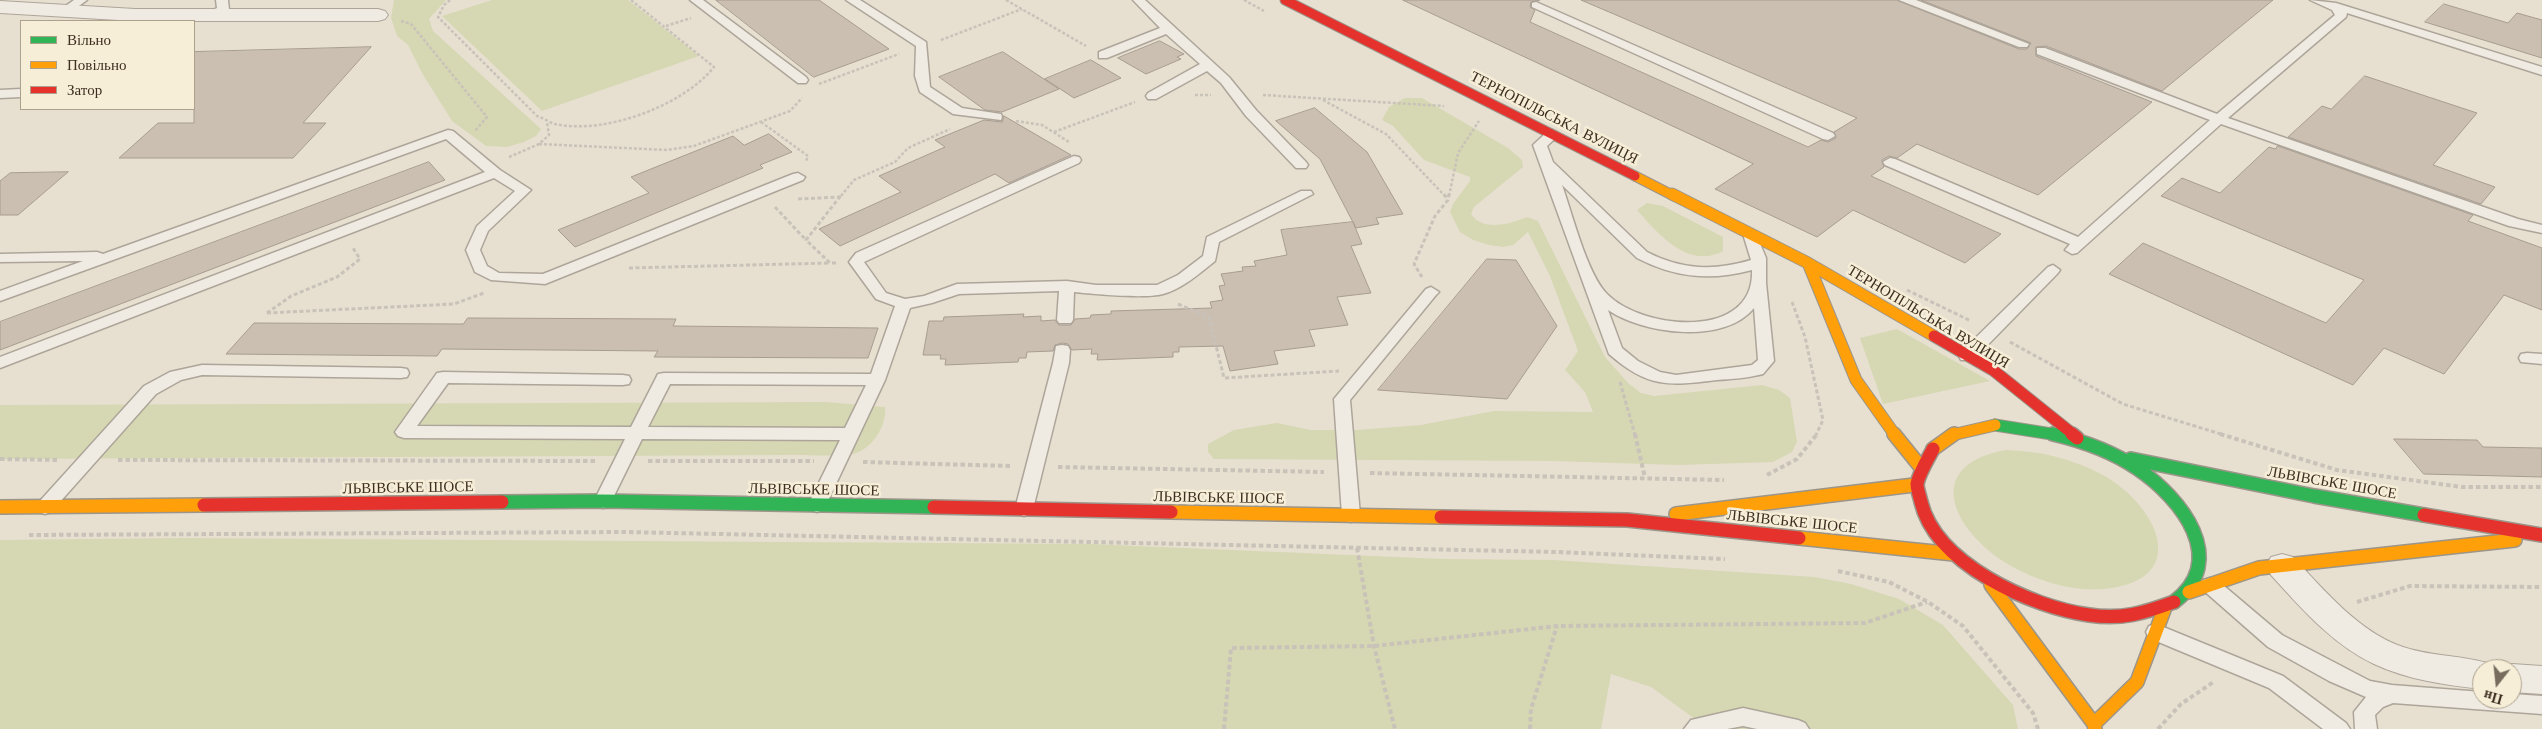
<!DOCTYPE html>
<html>
<head>
<meta charset="utf-8">
<style>
	body { margin:0 }
	#map { position:relative; width:2542px; height:729px; overflow:hidden; background:#e7e0d1; font-family:"Libre Baskerville",serif }
	canvas { display:block }
	.legend { position:absolute; left:20px; top:20px; width:175px; height:90px; box-sizing:border-box; background:#f7eed8; border:1px solid #ada18e; margin:0; padding:6px 9px; list-style:none; font-size:15px; color:#3d2e20 }
	.legend li { display:flex; align-items:center; gap:10px; height:25px }
	.legend b { width:25px; border:1px solid #ada18e }
	.north { position:absolute; left:2472px; top:659px; width:50px; height:50px; box-sizing:border-box; background:#f7eed8; border:1px solid #ada18e; border-radius:50%; rotate:196deg; font-size:14px; font-weight:700; line-height:20px; text-align:center; color:#3d2e20 }
	.north::after { content:''; display:block; margin:auto; width:18px; height:22px; background:#786c5e; clip-path:polygon(50% 0,100% 100%,50% 72%,0 100%) }
</style>
</head>
<body>
<div id="map">
<canvas width="2542" height="729"></canvas>
<ul class="legend">
<li><b style="height:6px;background:#30b455"></b>Вільно</li>
<li><b style="height:6px;background:#ff9f0a"></b>Повільно</li>
<li><b style="height:6px;background:#e5322d"></b>Затор</li>
</ul>
<div class="north">Пн</div>
</div>
<script>
const c = document.querySelector('canvas').getContext('2d');
c.lineJoin = 'round';
function fill(path, color) { c.fillStyle = color; c.fill(path, 'evenodd'); }
function trace(path, color, width, dash) { c.strokeStyle = color; c.lineWidth = width; c.lineCap = dash ? 'butt' : 'round'; c.setLineDash(dash || []); c.stroke(path); }
function drawText(font, color, halo, rows, align = 'center') {
  c.font = font + ' "Libre Baskerville",serif'; c.lineWidth = 5; c.setLineDash([]); c.textBaseline = 'middle'; c.strokeStyle = halo; c.fillStyle = color; for (const [text, x, y, turn = 0] of rows) {
    c.save(); c.translate(x, y); c.rotate((+turn || 0) * Math.PI / 180); c.textAlign = isNaN(turn) ? turn : align; if (halo) c.strokeText(text, 0, 0); c.fillText(text, 0, 0); c.restore();
  }
}
fill(new Path2D(`
	M394,0H446L429,19L433,31L541,129L536,136L524,142L507,147L486,146L452,121L422,73L408,45L397,36L391,18Z
	M492,0H628L699,56L542,111L442,16Z
	M1405,98H1422L1508,148L1522,160L1523,167L1474,207L1471,214C1483,232 1510,224 1527,217L1538,221L1605,357L1628,383L1641,393L1654,396L1762,385L1779,390L1790,398L1797,442L1792,452L1773,462L1679,465L1552,461L1214,459L1208,452V444L1234,430L1277,423L1311,430H1357L1421,425L1494,411L1593,412L1585,392L1565,370L1578,351L1550,276L1528,232L1513,245L1503,247L1489,245L1473,240L1460,232L1450,212L1453,204L1470,181V177L1424,160L1393,126L1382,120L1389,107Z
	M1647,203L1663,206L1723,237V251C1689,270 1658,234 1637,210Z
	M1897,329L1990,381L1883,404L1860,338Z
	M826,402L885,407C887,424 874,447 856,453C845,457 804,455 790,455L0,459V405Z
	M2006,450C2040,451 2071,458 2101,474C2156,503 2195,580 2104,589C2071,592 2034,580 2006,563C1953,530 1921,465 2006,450Z
	M182,538L1090,544L1444,559L1553,560L1814,577L1851,584L1899,599L1943,625L2013,705L2018,729H1699L1695,719L1651,687L1611,674L1601,729H0V540Z`), '#d6d7b3');
const building = new Path2D(`
	M716,0H819L889,49L814,77Z
	M1403,0H1540L1531,2L1530,7L1535,10L1530,22L1808,147L1821,140L1828,142L1836,138L1834,132L1857,118L1581,0H1897L2019,49H2027L2031,43L1921,0H2273L2162,91L2046,46L2036,47V56L2152,102L2038,195L1917,144L1897,158L1889,156L1882,160L1884,167L1871,176L2001,234L1965,263L1853,210L1817,237L1715,189L1753,164Z
	M2444,4L2508,23L2517,13L2542,20V58L2425,22Z
	M1160,41L1184,54L1177,57L1181,59L1146,74L1118,58Z
	M371,47L303,123H326L293,158H119L158,123H194V52Z
	M1003,52L1059,89L1002,112L985,110L939,77Z
	M1091,60L1121,78L1074,98L1045,79Z
	M2365,76L2477,113L2433,165L2495,187L2481,204L2288,137L2322,106L2331,109Z
	M1315,108L1367,152L1403,214L1376,218L1379,224L1356,228L1320,159L1276,121Z
	M1004,116L1071,155L1009,183L995,174L840,246L819,229L901,192L879,176L945,147L935,140L984,120L1002,122Z
	M769,134L792,152L760,165L763,168L575,247L558,230L649,193L631,177L733,136L744,145Z
	M2278,146L2473,215L2468,221L2542,248V310L2504,295L2444,374L2384,348L2353,385L2109,274L2143,243L2326,323L2364,280L2161,196L2182,178L2220,193L2269,147L2275,149Z
	M429,162L445,180L0,350V322Z
	M68,172L18,215H0V181L10,173Z
	M1353,222L1362,244L1351,246L1371,293L1337,297L1348,325L1309,330L1315,346L1274,351L1278,364L1230,371L1223,346L1179,347V352H1173V357L1097,360L1098,354H1091L1092,349L1072,350L1068,344L1062,343L1055,345L1053,351L1027,352L1026,358H1019L1018,362L945,365L946,359H940L941,355H923L929,321H943L944,317L1024,314L1023,317L1041,316V321L1055,320L1059,325H1071L1075,319L1090,318L1091,315L1111,314V311L1212,308L1210,302L1223,300L1219,286L1225,285L1221,274L1243,271L1242,267L1256,266L1254,261L1287,255L1281,230Z
	M1487,259L1516,260L1557,326L1507,399L1378,390Z
	M468,318L676,319L673,326L878,328L868,358L654,357L658,351L442,349L437,356L226,354L254,323L463,324Z
	M2394,439L2477,440L2483,447L2542,448V477L2424,474Z`);
fill(building, '#cbbfb2');
trace(building, '#a89c90', 1);
const lane = new Path2D(`
	M74,0H87L68,14H60V10Z
	M216,0H228L229,10L212,18H204V14L217,8Z
	M690,0H703L806,77L808,80L806,83H798Z
	M846,0H860L926,42L930,87L962,108L1001,114L1002,117L1001,120L953,114L920,92L915,76L916,46Z
	M1133,0H1145L1229,77L1256,110L1306,162L1308,165L1306,168H1296L1246,116L1221,83L1207,71L1156,99H1148L1146,96L1148,93L1200,64L1166,34L1107,58H1099V52L1160,28Z
	M1899,0H1916L2029,44L2027,47H2019Z
	M2310,0L2336,3L2542,67V75L2347,13L2346,17L2228,118L2518,219L2542,225V233L2509,226L2221,124L2077,253L2072,254L2065,250L2070,244L1885,165L1883,162L1890,158L1895,159L2078,237L2210,120L2037,54V48H2045L2217,114L2335,15L2332,10Z
	M1536,2L1833,133L1835,136L1828,140L1823,139L1532,7V3Z
	M21,89V97L0,98V90Z
	M448,130L453,131L500,170L531,190L488,231L480,250L487,266L499,273L543,274L793,174L798,173L805,177L803,180L545,284L491,280L475,272L466,250L477,226L515,191L494,178L0,368V357L485,172L446,139L0,301V291L83,261L0,262V254L97,252L103,254Z
	M1553,130L1560,134L1547,146L1553,162L1647,252C1682,270 1714,271 1751,260L1743,234L1750,230L1755,231L1766,258V283L1774,361L1763,374C1748,378 1732,379 1717,380C1668,386 1648,388 1609,354L1533,145L1548,131ZM1562,185L1637,258C1675,278 1711,281 1752,270C1755,341 1642,330 1607,294C1587,274 1572,213 1562,185ZM1754,308L1758,360L1752,365L1676,375L1660,372L1638,361L1622,348L1608,310C1643,334 1724,345 1754,308Z
	M1074,156L1079,157L1081,160L1079,163L864,262L886,293L905,299L924,296L957,284L1067,281L1096,285H1157L1178,275L1203,256L1207,237L1301,191H1311L1313,194L1219,242L1215,261C1200,273 1182,289 1163,294C1145,299 1094,294 1074,292L1073,320L1071,323H1059L1057,320L1059,291L959,294L932,303L910,308L885,380L826,505L823,510L817,512L811,510L808,505L840,440L642,439L609,506L603,508L597,506L594,501L625,439L404,438L398,436L395,432L437,373L443,372L623,375L629,376L631,380L629,384L623,385L448,383L417,426L631,427L656,378L658,374L664,373L871,374L895,306L876,299L849,262L856,253ZM670,384L866,385L845,428L648,427Z
	M2053,265L2060,270L2058,273L1973,360H1961L1959,356L1961,352L2048,267Z
	M1431,287L1439,292L1436,295L1350,400L1360,515L1357,520L1351,522L1345,520L1342,515L1334,399L1426,289Z
	M1062,345L1068,346L1070,350L1069,363L1033,509L1030,514L1024,516L1018,514L1015,509L1053,363L1056,346Z
	M2527,353L2542,354V364L2521,362L2519,358L2521,354Z
	M202,365L401,368L407,369L409,373L407,377L401,378L202,375L181,380L156,394L51,512L45,514L39,512L36,507L39,502L144,386L170,372Z
	M2210,578L2217,580L2282,635L2370,681L2392,685L2482,692V699H2512V694L2542,696V714L2393,703L2383,707L2375,715L2377,729H2355L2354,712L2366,697L2329,681L2268,647L2203,590L2200,585L2203,580Z
	M2156,624L2283,676L2346,723L2350,729H2323L2269,688L2149,638L2146,632L2149,626Z
	M1743,708L1798,720L1805,723L1809,729H1757L1743,726L1727,729H1684L1691,720Z`);
const street = new Path2D(`
	M0,1L135,9H378L385,11L388,15L385,19L378,21H135L0,13Z
	M2282,554L2293,557C2324,590 2360,633 2403,647C2433,657 2465,655 2494,665L2496,669H2482V689C2446,685 2408,680 2374,664C2333,645 2301,608 2271,575L2266,566L2271,557Z
	M2512,664L2542,666V694L2512,692V669H2499Z`);
const fastFar1 = new Path2D(`
	M1995,425L2058,435`);
const fast = new Path2D(`
	M2053,434C2083,441 2112,451 2138,469C2181,498 2230,560 2174,602
	M2131,459L2314,496L2424,515
	M502,502L603,501L934,507`);
const slowFar2 = new Path2D(`
	M1635,176L1674,196`);
const slowFar1 = new Path2D(`
	M1672,194L1808,263L1934,336
	M1808,263L1856,380L1895,435
	M1952,435L1995,425`);
const slow = new Path2D(`
	M1894,434L1919,465
	M1933,449L1954,434
	M0,507L204,505
	M1171,512L1441,517
	M1676,514L1914,485
	M1799,538L1954,554
	M1991,585L2094,724L2095,729
	M2189,592L2259,568L2515,540
	M2094,724L2137,682L2164,610`);
const jamFar2 = new Path2D(`
	M1285,0L1635,176`);
const jamFar1 = new Path2D(`
	M1934,336L1993,370L2074,435`);
const jam = new Path2D(`
	M2072,434L2077,438
	M1933,449C1928,459 1919,473 1917,484C1917,489 1920,497 1921,502C1936,564 2031,607 2089,615C2122,620 2144,613 2174,602
	M204,505L502,502
	M934,507L1171,512
	M2424,515L2542,535
	M1441,517L1627,520L1799,538`);
trace(lane, '#ada599', 3);
trace(street, '#ada599', 2);
trace(fastFar1, '#9c958a', 13);
trace(fast, '#9c958a', 16);
trace(slowFar2, '#9c958a', 11);
trace(slowFar1, '#9c958a', 13);
trace(slow, '#9c958a', 16);
trace(jamFar2, '#9c958a', 11);
trace(jamFar1, '#9c958a', 13);
trace(jam, '#9c958a', 16);
trace(new Path2D(`
	M450,0L444,5L438,17L537,116C543,118 549,122 555,124C604,135 683,106 714,67L631,0
	M1006,0L1086,46
	M1244,0L1264,11
	M401,21L411,24L487,117L475,131
	M666,26L691,18
	M941,40L1022,9
	M819,84L899,54
	M1195,95H1211
	M1263,95L1444,106
	M1323,100L1386,134L1445,196
	M1016,121L1042,125L1069,142
	M761,122L808,156L806,161
	M1054,132L1135,102
	M539,144L667,150L694,146L790,111L802,98
	M509,157L539,144L549,135L547,122
	M841,196L854,180L895,162L908,148L950,129
	M1449,196L1458,153L1479,121`), '#c8c2b9', 2.5, [3, 2]);
trace(new Path2D(`
	M1444,194L1447,199
	M798,199L840,197
	M775,207L806,240
	M836,263H830L806,240L842,194
	M629,268L830,263
	M1422,277L1414,264L1435,216L1448,200L1449,194
	M1907,290L1971,321
	M1792,302L1805,337L1823,420L1816,435
	M1178,304L1209,317L1224,378L1339,371
	M267,313L454,304L484,293
	M267,313L291,296L337,277L360,259L353,248
	M2010,342L2123,404L2224,435
	M1620,382L1635,435`), '#c8c2b9', 3, [4, 2.5]);
trace(new Path2D(`
	M1635,434L1645,478
	M2220,434L2337,470L2462,487H2542
	M0,459L57,460
	M118,460L597,461
	M648,461H814
	M863,462L1012,466
	M1058,467L1324,472
	M1370,473L1724,480
	M1767,475L1797,459L1817,434
	M29,535L625,532L1556,552L1725,559
	M1357,548L1374,646L1395,729
	M1838,571L1889,582L1928,602L1963,626L2033,713L2038,729
	M2357,602L2410,586L2542,587
	M1224,729L1231,648L1374,646L1557,626L1865,623L1927,602
	M1530,729L1531,709L1557,626
	M2158,729L2181,704L2215,681`), '#c8c2b9', 4, [4.5, 3]);
fill(lane, '#efebe3');
fill(street, '#efebe3');
trace(fastFar1, '#30b455', 11);
trace(fast, '#30b455', 13);
trace(slowFar2, '#ff9f0a', 9);
trace(slowFar1, '#ff9f0a', 11);
trace(slow, '#ff9f0a', 13);
trace(jamFar2, '#e5322d', 9);
trace(jamFar1, '#e5322d', 11);
trace(jam, '#e5322d', 13);
drawText('15px', '#3d2e20', '#f7eed8', [
	["ТЕРНОПІЛЬСЬКА ВУЛИЦЯ",1554,118,27],
	["ТЕРНОПІЛЬСЬКА ВУЛИЦЯ",1928,317,31],
	["ЛЬВІВСЬКЕ ШОСЕ",2332,483,10],
	["ЛЬВІВСЬКЕ ШОСЕ",408,488,-1],
	["ЛЬВІВСЬКЕ ШОСЕ",814,490,1],
	["ЛЬВІВСЬКЕ ШОСЕ",1219,498,1],
	["ЛЬВІВСЬКЕ ШОСЕ",1792,522,6]
]);
</script>
</body>
</html>
